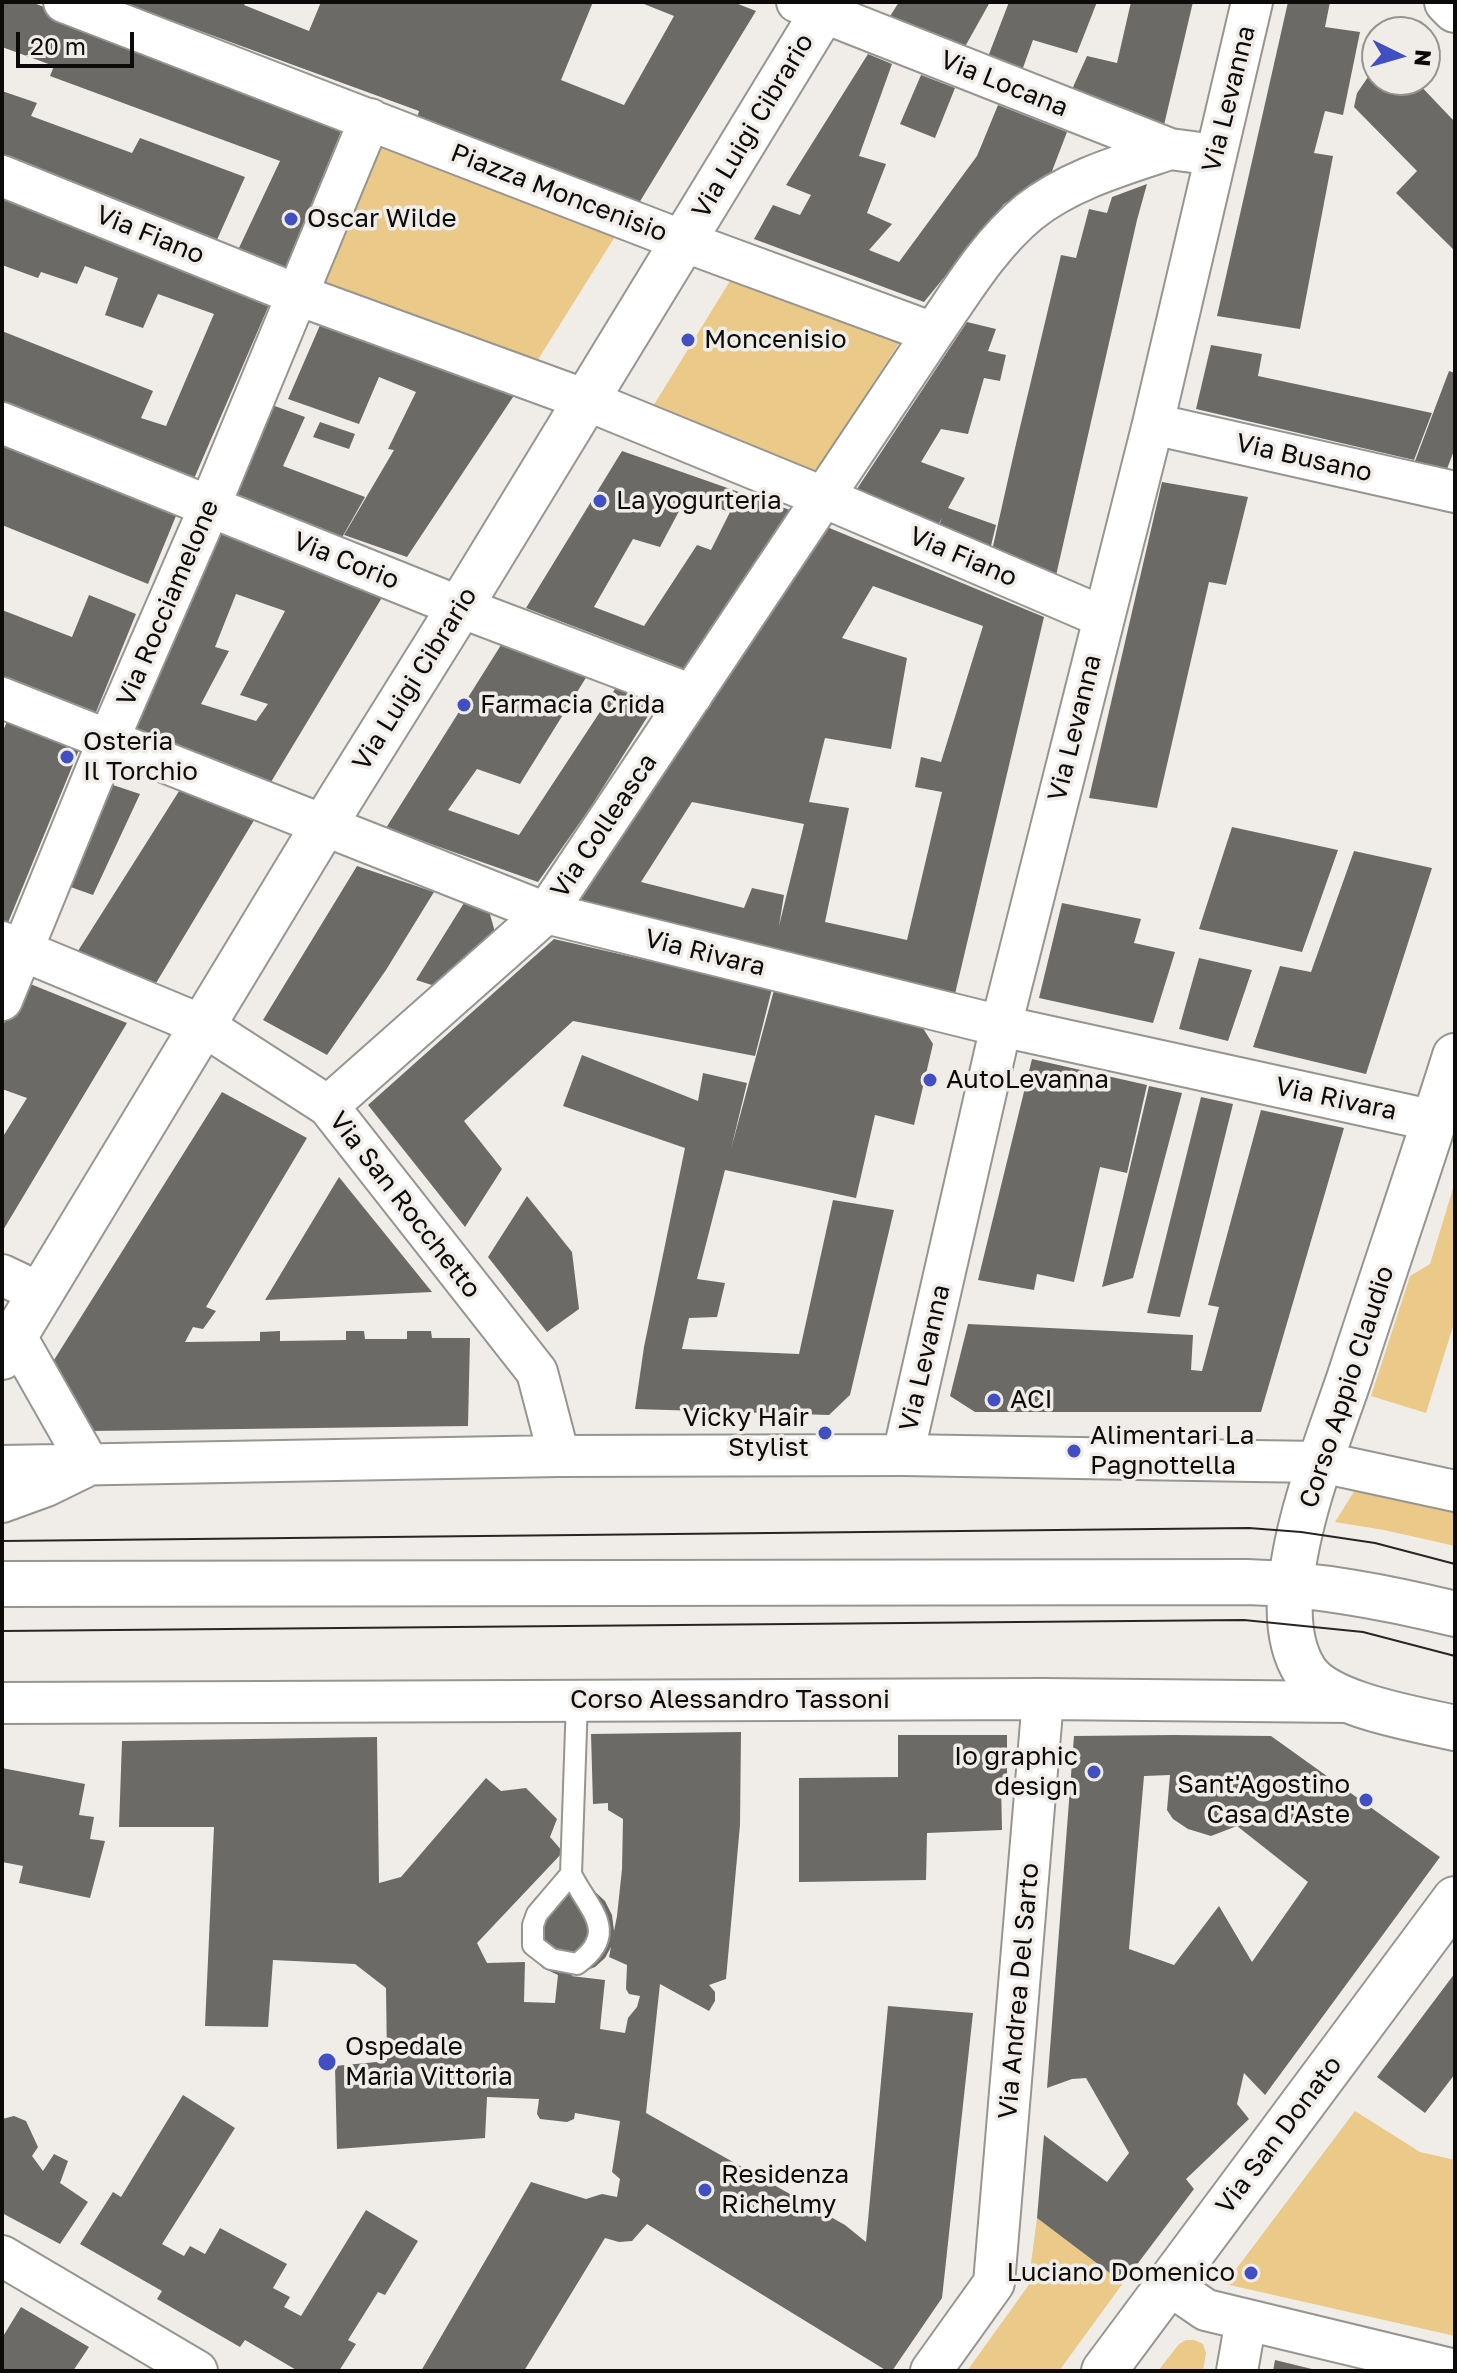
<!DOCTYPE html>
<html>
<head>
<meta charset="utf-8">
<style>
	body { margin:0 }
	#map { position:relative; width:1457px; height:2373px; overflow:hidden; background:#f0ede9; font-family:"Golos Text",sans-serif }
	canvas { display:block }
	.frame { position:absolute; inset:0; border:4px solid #0c0b0a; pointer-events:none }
	.north { position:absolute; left:1361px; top:16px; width:80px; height:80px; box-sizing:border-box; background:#f0ede9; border:2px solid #959390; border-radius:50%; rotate:95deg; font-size:22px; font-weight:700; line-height:32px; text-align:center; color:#0c0b0a }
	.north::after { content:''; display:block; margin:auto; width:28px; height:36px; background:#424fc3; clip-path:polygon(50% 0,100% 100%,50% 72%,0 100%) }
	.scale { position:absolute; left:16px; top:32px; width:118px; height:36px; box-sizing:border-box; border:4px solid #0c0b0a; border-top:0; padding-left:10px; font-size:24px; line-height:28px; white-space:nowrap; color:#0c0b0a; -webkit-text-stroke:6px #f0ede9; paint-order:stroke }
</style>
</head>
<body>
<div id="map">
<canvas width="1457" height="2373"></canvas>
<div class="frame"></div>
<div class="north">N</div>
<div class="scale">20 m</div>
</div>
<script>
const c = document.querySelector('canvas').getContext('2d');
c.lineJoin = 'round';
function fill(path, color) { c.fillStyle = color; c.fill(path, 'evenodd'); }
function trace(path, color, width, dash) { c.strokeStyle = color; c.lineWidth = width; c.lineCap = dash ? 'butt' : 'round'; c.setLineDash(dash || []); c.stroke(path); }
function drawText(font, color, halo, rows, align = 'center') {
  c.font = font + ' "Golos Text",sans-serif'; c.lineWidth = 7; c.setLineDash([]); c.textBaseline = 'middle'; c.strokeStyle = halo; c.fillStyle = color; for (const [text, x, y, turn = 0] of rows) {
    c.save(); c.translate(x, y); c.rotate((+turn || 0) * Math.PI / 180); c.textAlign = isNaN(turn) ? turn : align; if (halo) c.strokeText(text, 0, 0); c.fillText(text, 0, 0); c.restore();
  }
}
fill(new Path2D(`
	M382,133L621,227L534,366L317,286Z
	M733,276L903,337L815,472L652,408Z
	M1455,1182V1320L1426,1413L1371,1396L1410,1276L1430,1264Z
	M1355,1490L1455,1507V1546L1384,1530L1335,1522Z
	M1355,2111L1420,2152L1455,2160V2336L1225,2284Z
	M1037,2218L1123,2283L1059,2371H967L1028,2286Z
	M1186,2340H1194L1203,2344L1206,2353L1203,2371H1158L1179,2344Z`), '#eac989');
fill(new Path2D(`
	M2,2H31L345,122L285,268L238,250L280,161L50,76L54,66L2,47Z
	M121,2H246L244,5L309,31L321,2H593L561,80L624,105L674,16L639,2H733L756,11L639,203L417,118L419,111Z
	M899,2H990L962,52L887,21Z
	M1009,2H1097L1077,53L1033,40L1020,76L986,62Z
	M1131,2H1193L1164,125H1140L1069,96L1087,56L1117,63Z
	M1288,2H1330L1325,27L1360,32L1343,115L1325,111L1314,153L1333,156L1300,329L1217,316Z
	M868,54L892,64L859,156L886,164L867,213L892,224L869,250L899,262L977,156L998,105L1067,132L1049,179L1004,204L924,302L754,239L773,205L800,215L811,195L786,185Z
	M1377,64V80H1415L1455,122V251L1396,193L1417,171L1354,107L1357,93Z
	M921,75L955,88L935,138L900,124Z
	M2,91L37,103L31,116L132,153L140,138L245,177L216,242L2,159Z
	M1147,184L1137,220L1055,580L991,555L1016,444L1061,255L1076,258L1089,209L1107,213L1112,197Z
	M2,194L272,298L193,481L2,407V331L153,391L141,418L166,426L214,314L158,294L143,328L105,315L118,278L85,266L77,284L41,272L38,278L2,265Z
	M967,322L996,329L988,351L1006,355L1000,381L984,378L968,434L941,429L921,462L965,478L948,508L996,525L989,554L936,532L942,518L934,532L851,498Z
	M321,323L515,394L407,557L344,535L394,450L388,449L416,392L379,377L359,424L288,399Z
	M1211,345L1262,354L1258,376L1432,413L1414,460L1196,409Z
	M1449,371L1455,373V448L1447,469L1415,461Z
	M272,405L305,417L283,466L365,497L340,541L227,499Z
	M320,422L355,434L349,449L313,437Z
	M2,443L178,511L148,584L2,525Z
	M622,451L793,511L685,669L526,608ZM686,498L730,512L711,550L697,545L644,626L594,607L633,539L660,547Z
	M1162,482L1248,497L1226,585L1209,582L1157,808L1089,798Z
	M827,527L1044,617L955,994L578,900ZM873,586L983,626L941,762L921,757L915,787L942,792L907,940L825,922L849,808L809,802L825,738L891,749L907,658L842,638ZM692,802L804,824L779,926L784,895L752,888L744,908L641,882Z
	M220,528L386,591L268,787L130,736ZM236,594L285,611L240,695L268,704L256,721L201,704L229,651L215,647Z
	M89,595L136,614L94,717L2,681V610L72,637Z
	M501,645L587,676L520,784L477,769L448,810L519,835L617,686L658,700L590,808L538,882L386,828Z
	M9,717L81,745L5,930L2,929V733Z
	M113,785L140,794L93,895L65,885Z
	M181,788L256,817L150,993L71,962Z
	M1232,827L1338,850L1302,952L1199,929Z
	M1354,851L1432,868L1366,1074L1253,1047L1280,966L1311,972Z
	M357,866L434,892L386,970L327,1055L263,1020Z
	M464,903L489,911L495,932L435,986L416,980Z
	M1062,903L1141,919L1134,943L1175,952L1153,1023L1039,998Z
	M554,939L772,989L755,1056L573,1021L464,1121L502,1169L465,1227L368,1105Z
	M1199,958L1252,970L1228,1041L1179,1029Z
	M23,981L127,1023L2,1232V1138L27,1098L2,1089V1028Z
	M774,990L921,1025L933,1044L914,1125L875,1115L856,1198L725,1170L697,1279L725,1283L717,1317L689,1318L682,1349L799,1354L833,1200L894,1210L850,1395L829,1415L635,1409L644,1347L685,1148L563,1106L582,1055L698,1101L703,1073L747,1083L731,1149Z
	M1032,1059L1147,1085L1127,1173L1100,1167L1074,1282L1037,1274L1034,1290L978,1280Z
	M1149,1086L1182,1093L1133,1278L1102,1287Z
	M222,1092L307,1138L206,1307L216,1311L203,1329L193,1327L185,1342L260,1341V1332L280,1331V1341L346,1340V1331H364L365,1339H407V1331H431L432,1338H470L468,1426L90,1431L54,1360Z
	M1201,1097L1233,1104L1180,1317L1147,1313Z
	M1261,1110L1344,1128L1261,1412H975L950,1396L968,1324L1193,1335L1191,1370L1202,1371L1219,1307L1208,1305Z
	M339,1177L432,1292L265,1300Z
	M527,1196L572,1252L579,1309L547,1332L488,1257Z
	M741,1732L740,1825L726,1979L709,1985L715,1992V2001L709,2011L660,1984L646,2113L845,2225L866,2242L888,2006L973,2013L942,2298L892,2371H887L647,2224L632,2241L619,2242L605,2238L524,2371H421L531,2182L586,2199L602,2194L617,2197L620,2179L612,2172L620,2121L575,2113L574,2119L567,2122L540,2119L537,2114L539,2099L487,2097L485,2138L337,2149L335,2066L387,2061L386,1988L355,1964L273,1960L268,2027L205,2026L214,1827H119L122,1741L377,1737L379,1883L401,1877L486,1778L501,1791L526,1788L557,1819L550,1837L563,1852L477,1943L487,1963L525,1962L524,2002L555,2003L558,1975L543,1968L532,1957L524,1943L522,1927L526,1911L535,1898L547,1888L579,1884L593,1890L605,1901L612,1915L614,1931L617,1916L622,1869L623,1819L608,1810V1803L593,1804L591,1734ZM611,1947L609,1957L627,1965L626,1989L629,1994L640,1996L637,2007L628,2018L625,2033L600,2029L605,1980L571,1976L595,1967L605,1958Z
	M898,1735H1007V1784H1001L1002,1830L927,1833L926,1880L799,1882V1778L898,1777Z
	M1173,1735L1271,1736L1440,1857L1265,2095L1244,2073L1237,2104L1249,2119L1186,2179L1194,2189L1123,2283L1037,2218L1044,2135L1107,2182L1129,2153L1086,2078L1072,2079L1047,2088L1074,1736ZM1170,1775L1167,1810L1173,1819L1188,1829L1211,1836L1237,1826L1308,1882L1252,1962L1219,1906L1174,1965L1129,1949L1144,1776Z
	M2,1768L85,1784L79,1815L94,1817L90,1839L105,1841L90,1898L19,1883L23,1866L2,1862Z
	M1455,1973V2074L1425,2113L1377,2077Z
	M183,2095L235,2128L162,2244L184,2256L190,2246L205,2254L220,2228L287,2264L273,2288L290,2297L284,2307L301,2316L366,2210L418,2241L385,2295L378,2292L348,2340L356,2344L339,2371H298L245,2340L240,2347L157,2299L162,2291L80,2244L113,2192L121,2197Z
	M14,2116L26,2121L38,2147L32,2156L43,2171L54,2154L68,2161L60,2183L88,2202L60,2244L2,2213V2119Z
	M21,2307L89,2347L73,2371H2V2338Z
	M1275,2360L1316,2370V2371H1273Z`), '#6c6a66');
const lane = new Path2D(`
	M571,1874C588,1909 621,1932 577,1964L551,1959L533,1945V1925L537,1914L571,1874L577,1700`);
const street = new Path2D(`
	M64,2L683,241L933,333L546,913L328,1106
	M797,2L1170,149L1215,155
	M2,176L298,295L586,400L823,497L1103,617
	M933,333C962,291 989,245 1029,212C1069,180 1122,165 1170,149
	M2,423L460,607L692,695
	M1153,424L1455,492
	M2,698L546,913L1001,1026L1435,1121
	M2,942L204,1026L328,1106L537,1372L559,1456
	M2,1000L108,741L201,527L370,119
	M2,1275L40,1293
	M903,1455L1001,1026L1153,424L1252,2
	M2,1466L559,1456L903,1455L1253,1461L1321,1462L1455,1491
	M2,1502L46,1486L89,1465L15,1335
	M2,1703L1043,1699L1348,1702
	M2,2256L197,2371
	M1168,2284L1206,2310L1455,2370
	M931,2371L994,2283L1043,1699
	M1237,2371L1246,2320`);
const secondary = new Path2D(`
	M1447,2L1455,10
	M1455,1056C1421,1164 1384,1271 1349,1379C1327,1443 1298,1515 1291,1583C1288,1612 1289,1646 1305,1671C1327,1705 1416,1719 1455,1728
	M2,1357L324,825L460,607L829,2
	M2,1584L1247,1582C1318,1584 1386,1597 1455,1614
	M1104,2371L1455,1899`);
trace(lane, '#979590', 24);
trace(street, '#979590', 44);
trace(secondary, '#979590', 48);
trace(lane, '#fff', 20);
trace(street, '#fff', 40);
trace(secondary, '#fff', 44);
trace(new Path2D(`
	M2,1541L1249,1528L1301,1532L1375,1543L1455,1564
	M2,1631L1244,1620L1363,1632L1455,1656`), '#262523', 2);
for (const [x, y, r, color] of [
	[291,219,8,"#424fc3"],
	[688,340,8,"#424fc3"],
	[600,501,8,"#424fc3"],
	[464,705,8,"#424fc3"],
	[67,757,8,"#424fc3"],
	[930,1080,8,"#424fc3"],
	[994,1400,8,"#424fc3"],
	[825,1433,8,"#424fc3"],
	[1074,1451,8,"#424fc3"],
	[1094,1772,8,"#424fc3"],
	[1366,1800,8,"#424fc3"],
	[327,2062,10,"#424fc3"],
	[705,2190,8,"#424fc3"],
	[1251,2273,8,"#424fc3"]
]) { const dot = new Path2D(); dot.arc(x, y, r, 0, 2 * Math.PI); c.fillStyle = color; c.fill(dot); trace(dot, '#f0ede9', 3); }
drawText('26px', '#0c0b0a', '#f0ede9', [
	["Via Locana",1004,84,22],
	["Via Levanna",1229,99,-76],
	["Via Luigi Cibrario",753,126,-59],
	["Piazza Moncenisio",559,193,21],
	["Via Fiano",150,235,22],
	["Via Busano",1304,458,13],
	["Via Fiano",963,557,23],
	["Via Corio",346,561,22],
	["Via Rocciamelone",168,603,-67],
	["Via Luigi Cibrario",415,679,-58],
	["Via Levanna",1075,728,-76],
	["Via Colleasca",604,826,-56],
	["Via Rivara",705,953,14],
	["Via Rivara",1336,1099,12],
	["Via San Rocchetto",405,1205,52],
	["Via Levanna",925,1358,-77],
	["Corso Appio Claudio",1347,1387,-72],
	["Corso Alessandro Tassoni",730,1700],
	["Via Andrea Del Sarto",1019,1991,-85],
	["Via San Donato",1279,2135,-53]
]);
drawText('26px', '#0c0b0a', '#f0ede9', [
	["Oscar Wilde",307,219],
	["Moncenisio",704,340],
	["La yogurteria",616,501],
	["Farmacia Crida",480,705],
	["Osteria",83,742],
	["Il Torchio",83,772],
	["AutoLevanna",946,1080],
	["ACI",1010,1400],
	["Vicky Hair",809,1418,"right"],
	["Stylist",809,1448,"right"],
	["Alimentari La",1090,1436],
	["Pagnottella",1090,1466],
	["Io graphic",1078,1757,"right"],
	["design",1078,1787,"right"],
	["Sant'Agostino",1350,1785,"right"],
	["Casa d'Aste",1350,1815,"right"],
	["Ospedale",345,2047],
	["Maria Vittoria",345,2077],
	["Residenza",721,2175],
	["Richelmy",721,2205],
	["Luciano Domenico",1235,2273,"right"]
], 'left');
</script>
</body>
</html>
